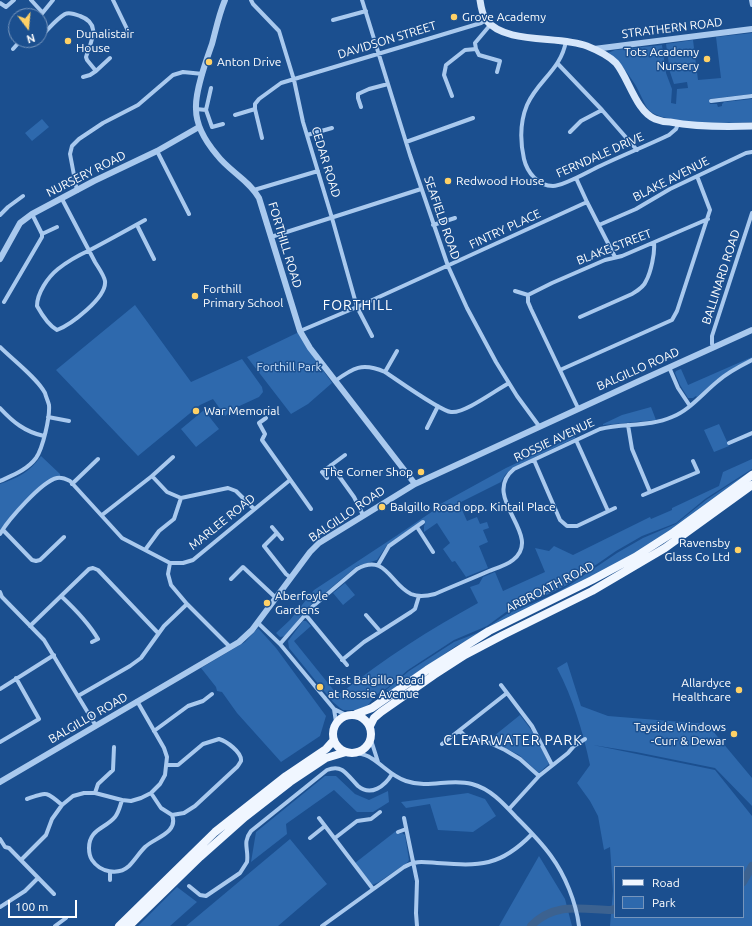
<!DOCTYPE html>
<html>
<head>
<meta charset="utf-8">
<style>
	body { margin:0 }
	#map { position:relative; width:752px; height:926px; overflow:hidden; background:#1b4f8f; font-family:Ubuntu,sans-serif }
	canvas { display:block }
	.legend { position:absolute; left:614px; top:866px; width:130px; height:52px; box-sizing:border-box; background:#1b4f8f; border:1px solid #7695bc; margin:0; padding:5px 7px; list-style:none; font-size:12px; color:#fff }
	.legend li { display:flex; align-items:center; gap:8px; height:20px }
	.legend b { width:20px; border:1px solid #7695bc }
	.north { position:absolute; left:8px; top:8px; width:40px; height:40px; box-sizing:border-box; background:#1b4f8f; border:1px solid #7695bc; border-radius:50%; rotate:164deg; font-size:11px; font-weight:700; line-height:16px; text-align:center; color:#fff }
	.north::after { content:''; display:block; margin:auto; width:14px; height:18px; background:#ffd166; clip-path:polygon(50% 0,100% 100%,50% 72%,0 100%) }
	.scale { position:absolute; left:8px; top:900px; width:69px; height:18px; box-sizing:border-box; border:2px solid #fff; border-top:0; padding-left:5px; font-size:12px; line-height:14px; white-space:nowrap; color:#fff; -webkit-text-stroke:3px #1b4f8f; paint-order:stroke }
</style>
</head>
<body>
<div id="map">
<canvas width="752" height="926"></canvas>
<ul class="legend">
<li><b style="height:5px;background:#f0f6ff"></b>Road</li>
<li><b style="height:11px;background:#2e69ad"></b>Park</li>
</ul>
<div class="north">N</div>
<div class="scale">100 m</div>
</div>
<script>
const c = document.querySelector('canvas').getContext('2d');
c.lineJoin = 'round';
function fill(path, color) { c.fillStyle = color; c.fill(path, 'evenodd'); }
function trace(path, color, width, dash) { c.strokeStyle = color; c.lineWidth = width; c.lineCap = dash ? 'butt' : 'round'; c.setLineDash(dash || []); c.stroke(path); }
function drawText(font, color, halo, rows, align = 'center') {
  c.font = font + ' Ubuntu,sans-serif'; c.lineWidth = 3; c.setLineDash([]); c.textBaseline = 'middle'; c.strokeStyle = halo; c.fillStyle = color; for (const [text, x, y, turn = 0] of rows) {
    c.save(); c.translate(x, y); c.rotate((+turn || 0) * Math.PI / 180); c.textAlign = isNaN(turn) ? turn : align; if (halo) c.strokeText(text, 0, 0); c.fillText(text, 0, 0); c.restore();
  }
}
fill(new Path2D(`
	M752,33V94L709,99L710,104H717L718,107L722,106V104L724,102L752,99V122C730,123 660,126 647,108C643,101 640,93 636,86C628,73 620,62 608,53L615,50L662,45L666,73L672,89L671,103L676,104L677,89L688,88L687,82L674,84L670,72L666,44L693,40L698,80L721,78L716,37Z
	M42,119L49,127L32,141L25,133Z
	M135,305L191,382L242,359L262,387L263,392L259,397L235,408L225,416L213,399L200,405L138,456L56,370Z
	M299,332L315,359L332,383L308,404L291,414L247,357Z
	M752,357V359C729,368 715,381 697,397L696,396L693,398H688L680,385L675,373L676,371L681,369L688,385Z
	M651,407L656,420L603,425V424L622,415Z
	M204,410L219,429L196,447L181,429Z
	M719,424L729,446L714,452L704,430Z
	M575,436V438L512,468L505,475L501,482L459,503L467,521L477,517L480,524L487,522L489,528L483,530L488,542L479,546L488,568L466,577L455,561L452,562L443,549L450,543L437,523L424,532V526L425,524L423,520L387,545L377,560L357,566L307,608L286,636L280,637L276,633L290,620L314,590L396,536L433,511L435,507L506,468Z
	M41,456L60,474V478L44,486L20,509L0,532V484C18,478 30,472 41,456Z
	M752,459V469L705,499L676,523L642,536L616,551L567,585L551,593L506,612L487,626L454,640L408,670L387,688L376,695L368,705L364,707L356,710H343L340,708L333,702L289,648L288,641L303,621H306L311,626L294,641L336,693H341C385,658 429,630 478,603L470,587L479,584L483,577L495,572L503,591L545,572L535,548L549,551L554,546L573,555L650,517L651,519L672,510V508L719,486L723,472Z
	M752,470V472L677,527L634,555L479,635L456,646L388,693L386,690L409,671L454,642L477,633L488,627L507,614L552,595L568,586L617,553L643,538L676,524L706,500Z
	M345,583L355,595L343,605L333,593Z
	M258,628L276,648L326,716L320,736L281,762L237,713L222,692L217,691L216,687L201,668L245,642Z
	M567,662L581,706L608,716L707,724L752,778V806L715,768L636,752L593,745L715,770L752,816V926H610L613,891L610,847L604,850L598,816L590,801L577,783L590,765C583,732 573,698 557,668ZM615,867H743V917H615Z
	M520,715L535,735L549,764L539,773L519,755L489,740Z
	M325,776H336L355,794L369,800L388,791L389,802L373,812H357L334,790L286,824L287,834L251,862L256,832Z
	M468,793L485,799L496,816L473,832L438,830L430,804L406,808L401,802Z
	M396,831L399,834L402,833L405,835L409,860L408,862L379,882L372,885L355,863Z
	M290,839L327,884L278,926H186Z
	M539,856L565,899L572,926H499Z
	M177,887L197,902L170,926H138Z`), '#2e69ad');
trace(new Path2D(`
	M743,882L752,866
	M531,926C554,902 581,909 611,910L615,909`), '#3c6290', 8);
trace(new Path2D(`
	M31,0L42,12
	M113,0L128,31L123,37
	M251,0L253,4L279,31L294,80L303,122L332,218L357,307L372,336
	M362,0L410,155L448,266L467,308L496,362L517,396L539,426
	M751,0L752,5
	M0,3L6,7L14,0
	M40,16L53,0
	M333,20L366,11
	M491,24L475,43L476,49L479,55L500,61L497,72
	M40,37C48,30 55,20 65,14C69,12 75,14 80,16C102,24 91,41 86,57L87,60L96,71L90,75L83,77
	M566,41C561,70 538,80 527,105C520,122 520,141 524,159C527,172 538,186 553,186C564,186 589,171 600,166C623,155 646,146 669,135L676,129L678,124
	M13,49L21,40
	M558,64L602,110L637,150
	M96,71L110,58
	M452,96L444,75L446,65L465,50L476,49
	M711,101L752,96
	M361,107L358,98V94L369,89L388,84
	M196,109L206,110L212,127L223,124
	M206,110L211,88
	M235,115L255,109
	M570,132L581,121L602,110
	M307,135L332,128
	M262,138L255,109V104L259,99L281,83L481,23L486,20
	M406,142L473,118
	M157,151L189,214
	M576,178L587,202L615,257
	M254,190L318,171
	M77,191L70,154L72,146L79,139L103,123L138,105L173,75L183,72L203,74
	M62,199C73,220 84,241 95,262C98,267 104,275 105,281C107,298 70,325 57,330C48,325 42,315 37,306C37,293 48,277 58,269C68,261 79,255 90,250C109,240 127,230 145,220
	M0,215L8,207L23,196
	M137,225L154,259
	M433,225L455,218
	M599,225L636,209L670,189L746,153L752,152
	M42,234L57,227
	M271,237L421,189
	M515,291L528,295
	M4,302L42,237V234L32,214
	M580,317L632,294C637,291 644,287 646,281C651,272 655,253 654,243
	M300,331L357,307L587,202
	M0,347C13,360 37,378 45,393C46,397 48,401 49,405C50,417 43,448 36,458C27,470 13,475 0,481
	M714,347L712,344V336L752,213
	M669,367L678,388L690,406
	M560,370L672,320L677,311L710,210L697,176
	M385,372L397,351
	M335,381C353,368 362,362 385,372C396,379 440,411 451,412C464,414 496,390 509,383
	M0,408C13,422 25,432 44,436
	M578,408L531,309L528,302V295L552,283L605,260L622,256L708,219
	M48,417L69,421
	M266,418L259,423L265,434L262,440L311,509
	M628,425L632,449L650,492
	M427,428L438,406
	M576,440L608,511
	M729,443L752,433
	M534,460L560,520L567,526H577L615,508
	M331,465L354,497L363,515
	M152,476L167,492L181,498L228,488L236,491L254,509
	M327,478L322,472L345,455
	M72,484L98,459
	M643,495L698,472L693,461
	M102,515L152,476L173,457
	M272,527L282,539
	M417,527L433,552
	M3,530L32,560L36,561L40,560L64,537
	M277,533L264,546L286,574L291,578
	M0,534C8,520 42,481 57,478C62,477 66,479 70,481L122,538L170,563H183L193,560L290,480
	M145,550L159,531L174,519L181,498
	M170,563L168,574L171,585L187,604L230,647
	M378,565L389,546L423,522
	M231,579L243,567L276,598
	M0,592L2,597L44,640L96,726
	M61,596C75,609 88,622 98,639L92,642
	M305,614L347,665
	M366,615L380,631
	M258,623L280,644L334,709L346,715
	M30,626L89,569L93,568L98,570L158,633
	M280,644L312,607L357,569C386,553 390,584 411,594C418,597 427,596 435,594C453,586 471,579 489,571C497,568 507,565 513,560C545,535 479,498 514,469L600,429C623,423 650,427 672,417C690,410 703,393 718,381C728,372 740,366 752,360
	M342,660L364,642L411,612L415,609L419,596
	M501,685L532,726L552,765
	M0,689L54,655
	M78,696L130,666L141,658L164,626L187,604
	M334,709L336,722
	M154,731L188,706L203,701L212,694
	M460,731L466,737L490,743L505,750L520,759L539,776
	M371,740L378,762
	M0,742L39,719L16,678
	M442,744L507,693
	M357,753C362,754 367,755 371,758C383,765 391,776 406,781C429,789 449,778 472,784C491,789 504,804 517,818C529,830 541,842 551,856C565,875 576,902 579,926
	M95,793L98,784L113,770L114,747
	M151,793L161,808L172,815L184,813L195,806L237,767C238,766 241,761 241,761C242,752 226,741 219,739L203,744L178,765H167
	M27,799C47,792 46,791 62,805
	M122,800C120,806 119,812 115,817C105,829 89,829 89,848C89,852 90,857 92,860C100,872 118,876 129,866C135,860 139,853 145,847C154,838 179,833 172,815
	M509,809L539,776L568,753L574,746L585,739
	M319,818L373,889
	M404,818L417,881L416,913L417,926
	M398,832L406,829
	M310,838L325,826
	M335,838L357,821L371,819L380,812
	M0,839L5,847L9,848L54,894
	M21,860L46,835L52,819L62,805L73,796L84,793H95L122,800L131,801L141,798L151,793L160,784L165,775L167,757L164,748L137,701
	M110,872V880
	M189,886L200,895L206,896L240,873L247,862C249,849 242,843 251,831L327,770C332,768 337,767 342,770C348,774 353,781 358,786C371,797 385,786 392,774
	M0,907L25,891L38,878
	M55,926L66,918
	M322,926L404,867C415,860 424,862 437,863C480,866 500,867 532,834`), '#a9c9ee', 4);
trace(new Path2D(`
	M225,0C219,14 216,29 212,44C206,61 195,91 196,109C196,127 206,142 217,155C229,171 249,180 259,198L300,331L310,348L415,484
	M594,49L752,29
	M0,259L20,223L32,214L94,181L157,151L199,127
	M0,782L239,642L252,630L310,552L319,543L415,484L637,382L752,330`), '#a9c9ee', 6);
trace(new Path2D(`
	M480,0C481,7 482,14 486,20C506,45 559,35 587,46C597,50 609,56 616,63C629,79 636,111 655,119C660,121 665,122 670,122C697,127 725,127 752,126`), '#d6e6fa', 7);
trace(new Path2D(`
	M356,714L372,708L427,670L489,631L592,580L635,557L674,532L752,475
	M333 734a19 19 0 1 1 38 0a19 19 0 1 1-38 0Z
	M370,726L374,718L381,712L434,675L465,655L503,635L592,591L665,548L752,485
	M119,926L215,832L286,776L326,749L334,740
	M129,926L200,857L245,817L290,782L326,758L346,752`), '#f0f6ff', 8);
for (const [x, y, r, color] of [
	[454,17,4,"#ffd166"],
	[68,41,4,"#ffd166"],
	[707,59,4,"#ffd166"],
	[209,62,4,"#ffd166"],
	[448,181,4,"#ffd166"],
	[195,296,4,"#ffd166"],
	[196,411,4,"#ffd166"],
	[421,472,4,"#ffd166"],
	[382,507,4,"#ffd166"],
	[738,550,4,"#ffd166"],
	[267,603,4,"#ffd166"],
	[320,687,4,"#ffd166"],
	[739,690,4,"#ffd166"],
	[734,734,4,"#ffd166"]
]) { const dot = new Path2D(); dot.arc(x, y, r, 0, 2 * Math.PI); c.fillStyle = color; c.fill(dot); trace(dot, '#1b4f8f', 1.5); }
drawText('12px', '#fff', '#1b4f8f', [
	["Grove Academy",462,17],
	["Dunalistair",76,34],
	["House",76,48],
	["Tots Academy",699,52,"right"],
	["Nursery",699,66,"right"],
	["Anton Drive",217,62],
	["Redwood House",456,181],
	["Forthill",203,289],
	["Primary School",203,303],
	["War Memorial",204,411],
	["The Corner Shop",413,472,"right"],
	["Balgillo Road opp. Kintail Place",390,507],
	["Ravensby",730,543,"right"],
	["Glass Co Ltd",730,557,"right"],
	["Aberfoyle",275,596],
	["Gardens",275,610],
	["East Balgillo Road",328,680],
	["at Rossie Avenue",328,694],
	["Allardyce",731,683,"right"],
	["Healthcare",731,697,"right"],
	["Tayside Windows",726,727,"right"],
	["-Curr & Dewar",726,741,"right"]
], 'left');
drawText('12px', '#fff', '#1b4f8f', [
	["STRATHERN ROAD",672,28,-7],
	["DAVIDSON STREET",387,40,-17],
	["FERNDALE DRIVE",600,155,-24],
	["CEDAR ROAD",326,162,73],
	["NURSERY ROAD",86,174,-27],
	["BLAKE AVENUE",671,179,-27],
	["SEAFIELD ROAD",442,218,71],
	["FINTRY PLACE",505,229,-25],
	["FORTHILL ROAD",285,245,73],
	["BLAKE STREET",614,247,-21],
	["BALLINARD ROAD",721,277,-72],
	["BALGILLO ROAD",638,369,-24],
	["ROSSIE AVENUE",554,440,-25],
	["BALGILLO ROAD",347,514,-34],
	["MARLEE ROAD",222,522,-39],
	["ARBROATH ROAD",550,587,-27],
	["BALGILLO ROAD",88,718,-30]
]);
drawText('12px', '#cfe3fa', '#1b4f8f', [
	["Forthill Park",289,367]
]);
c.letterSpacing = '1px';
drawText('14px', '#fff', '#1b4f8f', [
	["FORTHILL",358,305],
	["CLEARWATER PARK",513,740]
]);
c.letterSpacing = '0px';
</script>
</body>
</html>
